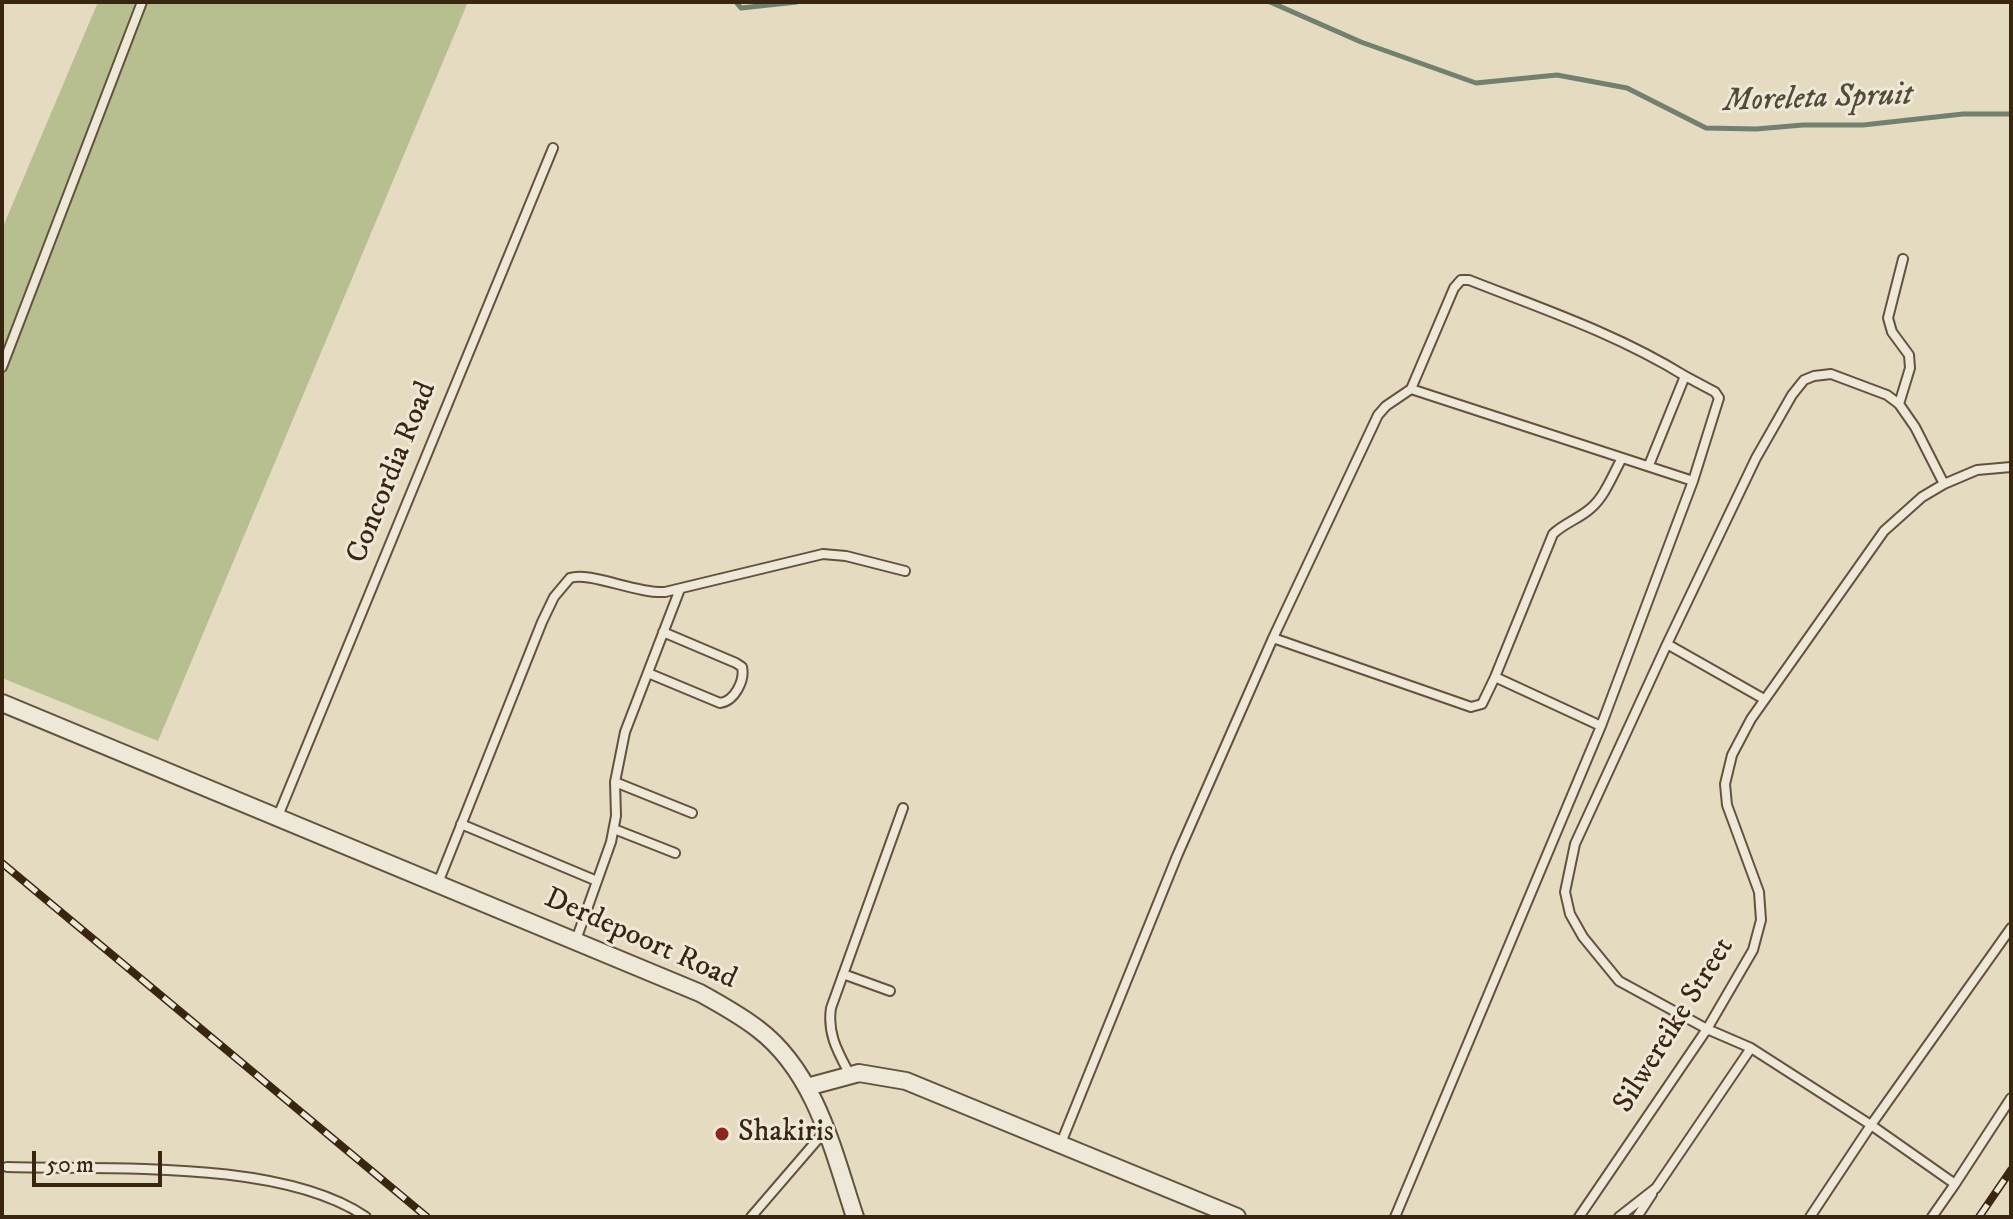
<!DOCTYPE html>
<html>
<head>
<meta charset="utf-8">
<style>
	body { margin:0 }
	#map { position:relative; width:2013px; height:1219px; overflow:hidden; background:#e4dbc1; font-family:"IM FELL DW Pica",serif }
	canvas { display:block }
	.frame { position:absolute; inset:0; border:4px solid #3a2511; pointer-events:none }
	.scale { position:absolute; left:32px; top:1151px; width:130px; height:36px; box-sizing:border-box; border:4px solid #3a2511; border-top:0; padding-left:10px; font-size:24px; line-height:28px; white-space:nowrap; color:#3a2511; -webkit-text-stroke:6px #ede8d7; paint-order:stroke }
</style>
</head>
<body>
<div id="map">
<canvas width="2013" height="1219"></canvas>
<div class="frame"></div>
<div class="scale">50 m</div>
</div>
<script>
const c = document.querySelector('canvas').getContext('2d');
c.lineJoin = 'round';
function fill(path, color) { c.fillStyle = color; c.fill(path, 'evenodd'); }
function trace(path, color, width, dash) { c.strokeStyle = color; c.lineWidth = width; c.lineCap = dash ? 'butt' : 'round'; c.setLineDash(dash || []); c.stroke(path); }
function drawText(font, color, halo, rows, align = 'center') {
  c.font = font + ' "IM FELL DW Pica",serif'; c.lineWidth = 6; c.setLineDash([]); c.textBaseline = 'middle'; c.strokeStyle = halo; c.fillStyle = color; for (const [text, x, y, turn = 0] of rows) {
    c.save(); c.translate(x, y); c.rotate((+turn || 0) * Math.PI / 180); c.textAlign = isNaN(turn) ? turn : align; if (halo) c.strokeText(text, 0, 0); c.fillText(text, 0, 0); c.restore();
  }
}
fill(new Path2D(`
	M98,2H468L158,741L2,678V229Z`), '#b7bf91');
trace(new Path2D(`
	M736,2L741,8L797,2
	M1270,2L1361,42L1476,83L1557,75L1627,88L1706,128L1756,129L1803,125H1863L1963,114H2011`), '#72806f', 5);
const service = new Path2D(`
	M2,367L142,2
	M1685,376L1715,392L1719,398L1693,481
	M1411,389L1454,288L1461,280H1469C1543,309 1617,334 1685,376L1649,465
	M1899,404L1910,368L1909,355L1892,332L1888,318L1903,259
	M1944,484L1915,427L1899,404L1887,395L1831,374L1814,376L1804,380L1792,395L1756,458L1667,644L1575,844L1565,892L1570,914L1583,937L1619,981L1707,1029L1751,1048L1871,1125L2011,928
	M1273,638L1471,707L1482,704L1495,677L1553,534C1564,523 1579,519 1591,508C1605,496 1613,474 1622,458
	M1667,644L1764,699
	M648,673L720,703C735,701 745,680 742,667L736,663L663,632
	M1495,677L1601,726
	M615,782L692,813
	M278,816L553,148
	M461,824L597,881
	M614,829L675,853
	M438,883L542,622L554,597L570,578C589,571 637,594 665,592L823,554L846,556L905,571
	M576,940L611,842L616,816L615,782L625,732L680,589
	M843,974L890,991
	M850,1075C838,1052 827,1034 831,1008L903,808
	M1061,1143L1177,856L1273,638L1378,415L1386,406L1411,389L1693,481L1601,726L1395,1217
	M7,1167C109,1170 281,1159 366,1217
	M1955,1184L2011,1098
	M751,1217L825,1131
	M1579,1217L1707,1029L1753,950L1761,920L1759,892L1727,805L1725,784L1732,755L1751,719L1884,531L1922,497L1944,484L1977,470L2011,467
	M1619,1217L1656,1188L1751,1048
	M1637,1217L1652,1194
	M1810,1217L1871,1125L1955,1184L1932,1217`);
const minor = new Path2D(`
	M2,703L700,993C720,1004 740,1015 758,1029C816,1073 833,1151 855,1217
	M807,1087L859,1073L906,1081L1237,1217`);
trace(service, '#64523d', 12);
trace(minor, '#64523d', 20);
trace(service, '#ede8d7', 8);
trace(minor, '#ede8d7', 16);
const rail = new Path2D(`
	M2,863L427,1217
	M1979,1217L2011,1170`);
trace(rail, '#3a2511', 8);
trace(rail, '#ede8d7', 5, [15]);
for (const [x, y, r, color] of [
	[722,1134,8,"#8f2418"]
]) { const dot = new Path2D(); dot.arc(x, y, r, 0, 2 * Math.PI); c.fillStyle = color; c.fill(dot); trace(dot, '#ede8d7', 3); }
drawText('30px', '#3a2511', '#ede8d7', [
	["Concordia Road",393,473,-68],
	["Derdepoort Road",640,940,24],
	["Silwereike Street",1675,1026,-58]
]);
drawText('30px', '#3a2511', '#ede8d7', [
	["Shakiris",738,1134]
], 'left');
drawText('italic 32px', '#514b38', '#ede8d7', [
	["Moreleta Spruit",1818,100,-2]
]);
</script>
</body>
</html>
